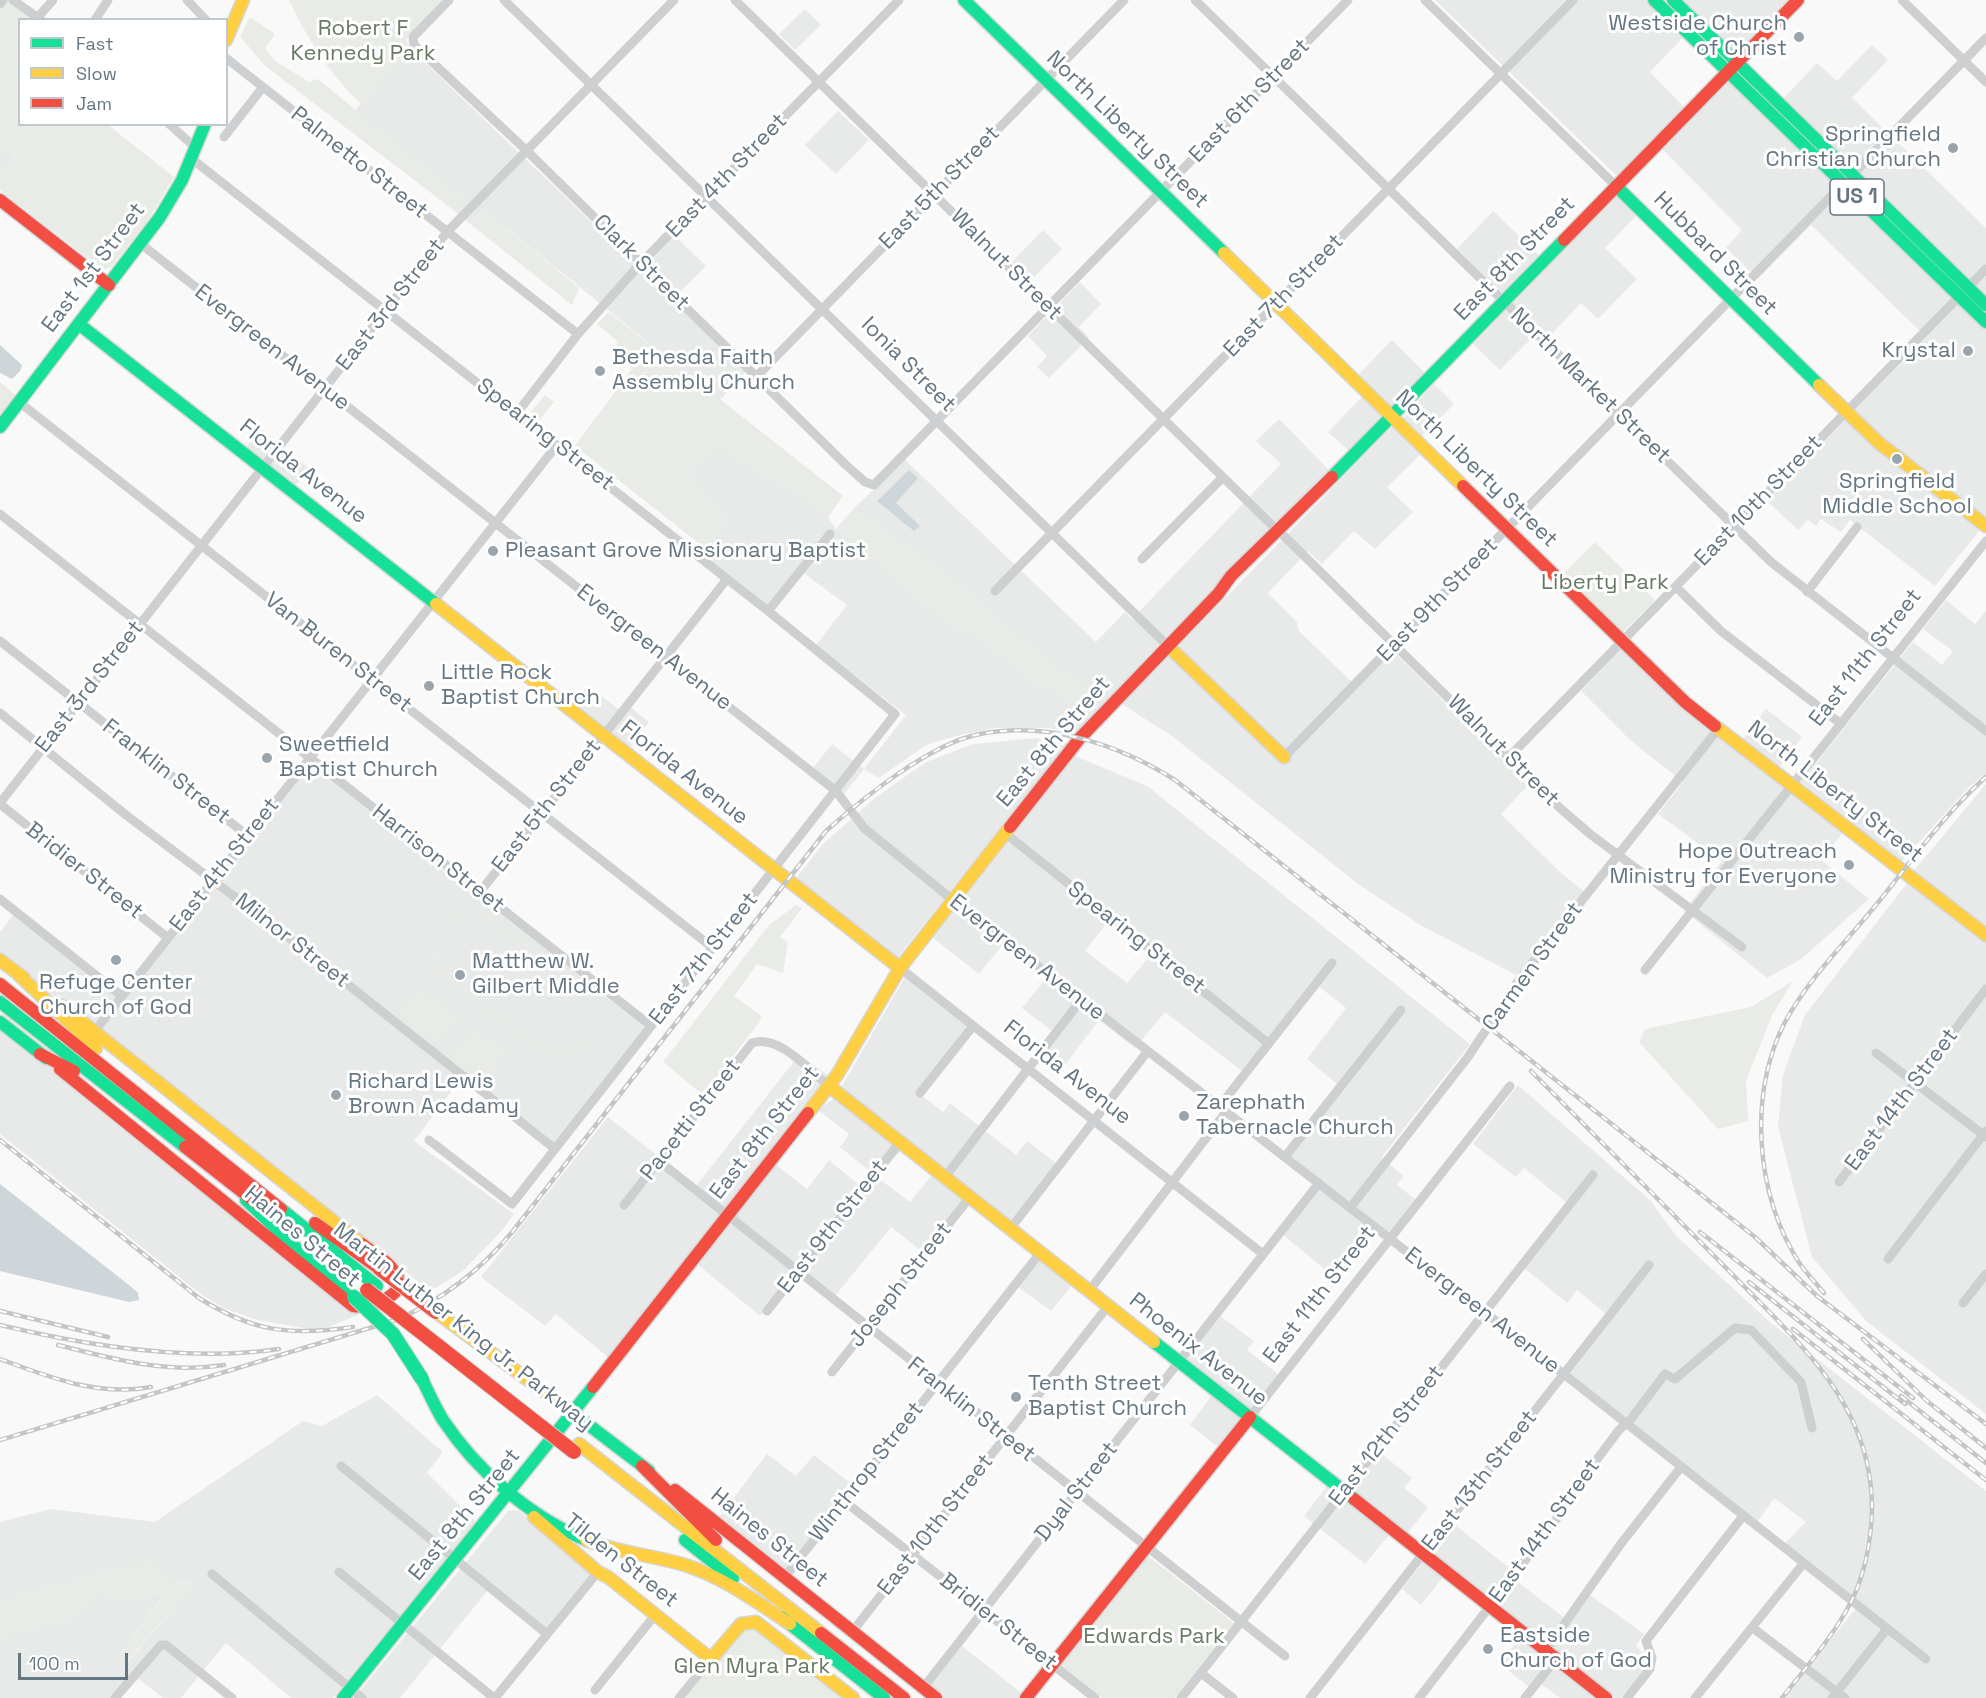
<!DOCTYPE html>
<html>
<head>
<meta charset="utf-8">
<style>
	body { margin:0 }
	#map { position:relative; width:1986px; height:1698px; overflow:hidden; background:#f9f9f9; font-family:"Space Grotesk",sans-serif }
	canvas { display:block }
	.legend { position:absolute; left:18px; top:18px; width:210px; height:108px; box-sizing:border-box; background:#fff; border:2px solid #c1c8cd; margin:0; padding:8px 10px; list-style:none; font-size:18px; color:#657683 }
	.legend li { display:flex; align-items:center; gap:12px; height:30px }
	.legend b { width:30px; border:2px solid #c1c8cd }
	.scale { position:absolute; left:18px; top:1653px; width:110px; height:27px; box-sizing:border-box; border:3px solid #657683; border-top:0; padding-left:8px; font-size:18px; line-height:21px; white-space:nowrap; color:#657683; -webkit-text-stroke:4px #fff; paint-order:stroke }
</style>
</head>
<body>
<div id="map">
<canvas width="1986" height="1698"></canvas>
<ul class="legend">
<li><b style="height:8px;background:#16e098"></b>Fast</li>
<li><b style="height:8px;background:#ffcf43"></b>Slow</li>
<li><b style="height:8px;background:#f24e42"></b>Jam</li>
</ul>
<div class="scale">100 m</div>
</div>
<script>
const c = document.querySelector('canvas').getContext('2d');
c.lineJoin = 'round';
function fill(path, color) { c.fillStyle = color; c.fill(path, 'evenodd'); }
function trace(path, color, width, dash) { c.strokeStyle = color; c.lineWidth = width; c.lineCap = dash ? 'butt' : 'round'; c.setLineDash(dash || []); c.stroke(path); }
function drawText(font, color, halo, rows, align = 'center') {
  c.font = font + ' "Space Grotesk",sans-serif'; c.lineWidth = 6; c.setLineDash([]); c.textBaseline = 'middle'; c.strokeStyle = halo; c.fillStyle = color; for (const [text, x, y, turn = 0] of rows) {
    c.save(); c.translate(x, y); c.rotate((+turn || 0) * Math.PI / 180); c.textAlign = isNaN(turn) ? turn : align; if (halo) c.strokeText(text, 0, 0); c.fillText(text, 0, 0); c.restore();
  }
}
fill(new Path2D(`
	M1435,0H1649L1685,35L1650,72L1684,107L1617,176Z
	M1678,0H1788L1737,53Z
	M805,9L821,25L795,50L779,34Z
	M1872,45L1888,60L1852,98L1986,228V300L1781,101L1817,63L1837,81Z
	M412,50L635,264L669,230L706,266L672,300L746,371L720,400L485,211L469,223L452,209L462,198L355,110Z
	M1728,82L1986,326V522L1935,586L1850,520L1841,532L1821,519L1816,526L1808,520L1798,530L1767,501L1926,337L1811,225L1758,279L1726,248L1742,230L1662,149Z
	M838,111L869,140L836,174L805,145Z
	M0,144L16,156L0,175Z
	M1618,195L1638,214L1605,248L1637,279L1598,319L1581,303L1542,344L1533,337L1500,370L1473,344Z
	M1493,211L1541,257L1504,295L1457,249Z
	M1043,230L1062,249L1031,280L1012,262Z
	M1080,282L1101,304L1079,327L1089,338L1049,378L1037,367L1047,356L1028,336Z
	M1392,340L1425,373L1392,406L1386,404L1357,376Z
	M1434,384L1454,404L1421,437L1403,418Z
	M1364,395L1381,416L1349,451L1328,432Z
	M1279,419L1330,471L1158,645L1077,734L1048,728H995L956,736L926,745L879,778L864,769L844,794L808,774L832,744L864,769L906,715L816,645L847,605L802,572L773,610L701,553L729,519L696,485L693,467L712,450L726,451L774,484L784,482L828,517L836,529L955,629L972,634L1044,689L1046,686L1067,700L1082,702L1087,690L989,615L979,598L853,509L905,460L1096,642L1125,612L1132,619L1281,464L1256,441Z
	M1391,428L1397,429L1422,453L1387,487L1413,512L1375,549L1354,531L1322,564L1308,551L1268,593L1297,622L1299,631L1351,681L1387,645L1528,785L1501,814L1561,873L1591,897L1526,980L1422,926L1358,884L1172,736L1122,704Z
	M261,429L309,468L295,486L246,448Z
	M1946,600L1975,624L1986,611V774L1969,787L1901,862L1801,782L1913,642L1942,665L1953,651L1923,629Z
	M1622,648L1845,830L1821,860L1869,899L1800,960L1767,978L1684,911L1722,861L1658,814L1683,782L1631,741L1581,691Z
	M588,686L624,713L629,706L649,722L629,749L573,705Z
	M1766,709L1802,737L1779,767L1743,739Z
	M1036,738L1068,743L898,957H894L794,881L823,844L875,798L926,762L973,744Z
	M1075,756L1147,786L1470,1044L1381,1158L1404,1176L1397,1185L1416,1200L1389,1234L1371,1220L1328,1272L1283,1235L1324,1183L1283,1152L1337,1084L1307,1059L1346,1008L1312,981L1242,1071L1165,1012L1135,1048L1099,1020L1065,1065L1041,1046L1052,1031L1022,1008L1046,978L1003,944L979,974L933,938ZM1112,916L1155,950L1127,983L1085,951Z
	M310,763L652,1033L561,1148L465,1073L414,1141L514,1214L499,1234L463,1271L430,1291L0,955V932L14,914L124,1001Z
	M1986,784V929L1912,873Z
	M1908,882L1986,940V1414L1866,1321L1812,1257L1778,1127L1783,1075L1805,1015Z
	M909,970L972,1020L917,1092L943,1112L950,1103L1016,1155L1027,1141L1056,1163L1010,1221L844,1091L842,1086Z
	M0,1026L304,1271L358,1315L326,1328L309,1329L257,1320L223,1308L198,1292L0,1134Z
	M799,1055L828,1075L609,1358L556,1314L545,1326L481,1277L608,1117L696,1186Z
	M1518,1085L1650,1200L1677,1237L1771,1323L1986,1491V1698H1784L1860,1603L1784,1544L1806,1522L1774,1498L1757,1522L1570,1374L1612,1319L1577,1290L1567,1303L1524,1268L1572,1207L1524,1168L1516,1177L1473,1144Z
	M833,1099L901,1150L878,1178L910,1202L932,1175L964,1200L924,1253L891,1227L835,1296L798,1266L760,1316L698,1265L776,1165L807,1189L829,1160L866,1191L878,1178L840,1147L849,1134L818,1110Z
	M1040,1260L1072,1285L1051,1311L1018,1287Z
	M1220,1316L1254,1341L1247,1350L1278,1374L1250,1410L1186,1360Z
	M377,1395L443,1452L427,1473L476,1522L333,1698H291L226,1643L181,1698H163L136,1677L118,1698H0V1638L68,1620L101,1593L117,1599L160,1593V1600L118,1658L124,1666L197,1581L170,1582L119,1568L0,1601V1522L51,1509L155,1522L303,1421L322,1426Z
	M1212,1395L1239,1417V1422L1219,1448L1190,1425Z
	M1379,1452L1412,1478L1404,1488L1428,1507L1407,1534L1351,1489Z
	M767,1454L796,1476L814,1455L853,1485L784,1573L717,1520Z
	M1327,1486L1389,1535L1365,1564L1304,1516Z
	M509,1510L519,1511L593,1572L542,1635L488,1590L400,1698H354Z
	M1453,1523L1519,1576L1515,1580L1570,1622L1590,1595L1644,1634L1636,1646L1648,1659L1646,1667L1621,1698H1615L1577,1667L1556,1655L1430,1552Z
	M1423,1562L1443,1577L1421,1605L1402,1589Z
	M1520,1638L1596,1698H1560L1541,1684L1535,1692L1499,1663Z
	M962,1646L1024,1695L1021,1698H943L929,1687Z`), '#e8e9e9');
fill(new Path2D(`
	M8,0L35,19L20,20V124L108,125L174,177L147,222L111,267L104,269L100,267L0,190V175L16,156L0,144V11Z
	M289,0H443L406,40L412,50L361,104C330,75 307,38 289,0Z
	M250,17L275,34L265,49L275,61L309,82L318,79L462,198L452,209L264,65L240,36Z
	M485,211L579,288L572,305L469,223Z
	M609,312L843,496L828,517L784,482L774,484L726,451L712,450L693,467L696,485L729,519L705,548L575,446L632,369L616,349L618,342L597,324Z
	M0,382L18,397L0,419Z
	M545,395L554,402L540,419L531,412Z
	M853,509L979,598L989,615L1087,690L1082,702L1067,700L1046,686L1044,689L972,634L955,629L836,529Z
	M1595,542L1655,600L1623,632L1563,574Z
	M796,905L802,908L780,937L788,942L783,973L757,964L734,996L762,1016L758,1024L703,1095L663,1062L769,925Z
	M463,909H476L493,916L588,991C619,1029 580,1071 537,1052L440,975C422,948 432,920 463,909ZM464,915H475L489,921L583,995C610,1027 577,1063 541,1047L445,971C430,948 438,924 464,915Z
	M1793,981L1772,1015L1746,1081L1748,1121L1718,1129L1639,1042L1645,1029L1751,1007Z
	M418,986L460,1018L439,1046L397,1013Z
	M475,1028L507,1053L483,1083L451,1058Z
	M1148,1556L1234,1623L1175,1698H1102L1061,1666Z
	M148,1560L170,1582L197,1581L123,1666L118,1658L160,1601L159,1593L117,1599L101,1593L68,1620L0,1638V1601Z
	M749,1626L759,1631L845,1698H685L727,1646Z`), '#e8ebe6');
fill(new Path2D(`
	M0,345L22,365L20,371L12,379L0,373Z
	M909,470L918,478L896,503L920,526L914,531L877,501Z
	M0,1184L129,1285L138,1293L139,1300L129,1302L0,1271Z`), '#ced6d9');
const fast = new Path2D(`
	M964,0L1224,253
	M1654,0L1986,322
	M1673,0L1986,305
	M1616,186L1819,385
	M80,325L436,604
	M0,427L160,217L182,180L205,124
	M1332,477L1564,240
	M0,1002L185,1147
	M0,1022L46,1058
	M246,1200L307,1258L354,1297
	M281,1209L377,1286
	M1154,1342L1354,1499
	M422,1379C429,1393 435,1407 443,1420C477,1471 530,1517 586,1540
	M573,1413L649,1471
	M685,1540L733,1578
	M781,1617L884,1698
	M343,1698L593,1387`);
const slow = new Path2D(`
	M226,40L243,0
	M1224,253L1463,486
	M1819,385L1879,443L1986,526
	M436,604L900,968
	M1168,646L1284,757
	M1715,726L1986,935
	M0,960L24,978
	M18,974L96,1048
	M62,1006L362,1244
	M829,1086L1154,1342
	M808,1113L837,1075L900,968L1010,827
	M436,1312L573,1413
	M579,1444L821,1633
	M534,1517L598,1572L608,1577L711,1659L741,1624L756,1622L853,1698
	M586,1540C618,1553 652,1555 685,1565C723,1577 757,1602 790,1624`);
const jam = new Path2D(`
	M0,200L109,285
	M1564,240L1798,0
	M1463,486L1685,702L1715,726
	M1010,827L1080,738L1218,594L1231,576L1332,477
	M0,984L281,1209
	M40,1054L74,1071
	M60,1069L353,1306C371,1309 389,1300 400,1287C400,1268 376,1255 362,1244
	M185,1147L259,1205
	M315,1223L380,1269
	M593,1387L808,1113
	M642,1466L716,1540
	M675,1490L936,1698
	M1354,1499L1606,1698
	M821,1633L904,1698
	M1026,1698L1250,1417`);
trace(fast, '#d5d6d7', 15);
trace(slow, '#d5d6d7', 15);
trace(jam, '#d5d6d7', 15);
trace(new Path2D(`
	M13,0L41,20
	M187,0L206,20
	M449,0L413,37L414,45L527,151L846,465L865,482L874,485L1348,0
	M504,0L1168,646
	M735,0L1277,530
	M1195,0L1771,562L1986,731
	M1425,0L1616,186
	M1902,0L1986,82
	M0,4L3,0
	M38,17L53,0
	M95,20L108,0
	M226,58L578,334
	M169,124L196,148
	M224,137L263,87
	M192,159L768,611L895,714L512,1204L429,1140
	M1852,175L1986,38
	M141,244L836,791L864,828L953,900L1500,1324L1926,1659
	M756,377L1124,0
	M19,402L713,948
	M517,413L578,334L641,263L899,0
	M0,514L651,1026
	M1282,534L1561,809L1590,834L1742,947
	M1142,559L1223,477
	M1676,587L1721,631L1841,724
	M995,591L1573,0
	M1807,592L1857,527
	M768,611L830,534
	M0,641L248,836
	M0,713L126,815L288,937L555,1149
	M1284,757L1843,184
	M1509,757L1986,269
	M0,803L447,232L674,0
	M0,804L168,938
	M1005,833L1268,1043
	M480,892L727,579
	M0,899L122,996
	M900,968L1263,1254
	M1645,970L1986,541
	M94,1032L557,445
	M1876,1053L1986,1137
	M920,1093L973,1026
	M1219,1107L1332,963
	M1285,1157L1401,1010
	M659,1161L1285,1656
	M945,1177L1081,1000
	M1839,1182L1986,989
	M624,1205L752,1043C779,1034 809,1070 829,1086
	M1350,1208L1468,1057L1521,977L1719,728
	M1010,1229L1147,1052
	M1888,1259L1986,1131
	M1089,1291L1226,1112
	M1963,1303L1986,1274
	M767,1311L900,1142
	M832,1372L970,1197
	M1250,1417L1510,1086
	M341,1466L547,1634
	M844,1501L1095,1698
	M339,1572L494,1698
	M212,1574L362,1698
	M784,1578L1040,1253
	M1753,1628L1845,1698
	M852,1632L1108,1306
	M1546,1650L1620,1545L1681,1467
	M1201,1673L1233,1698
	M923,1688L1319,1183
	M595,1690L655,1615
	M115,1698L161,1645H166L232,1698
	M495,1698L598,1572
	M679,1698L711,1659
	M1181,1698L1593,1175
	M1310,1698L1649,1265
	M1419,1698L1554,1523L1574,1490L1619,1430L1631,1419L1665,1374L1675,1379L1735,1328L1751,1330L1801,1382L1812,1428
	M1525,1698L1556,1659
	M1627,1698L1650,1669L1652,1658L1646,1641L1743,1516
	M1695,1698L1803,1564
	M1832,1698L1887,1629`), '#cecfd0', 9);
trace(fast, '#16e098', 12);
trace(slow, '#ffcf43', 12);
trace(jam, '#f24e42', 12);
const rail = new Path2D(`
	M1531,1071C1599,1139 1666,1207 1733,1275C1800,1344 1873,1405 1872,1510C1871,1541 1865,1574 1851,1602C1833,1637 1806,1667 1782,1698
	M0,1140L199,1298C253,1332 290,1336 353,1327
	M1700,1232L1913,1398
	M1749,1282L1905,1404
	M1824,1293C1816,1283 1805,1272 1798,1261C1756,1193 1748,1097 1784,1024C1807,980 1845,943 1876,905C1911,862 1944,814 1986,777
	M0,1311L108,1337
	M0,1325C87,1346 190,1362 279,1349
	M1793,1329L1986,1480
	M1863,1339L1927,1401L1986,1448
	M58,1345C113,1359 167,1374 224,1365
	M0,1359C49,1377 98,1397 151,1387
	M1901,1396L1986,1463
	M0,1440L396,1320C442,1300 481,1270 513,1231L826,831C863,798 931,743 980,734C1048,721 1118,744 1175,780L1755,1237L1817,1296L1986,1424`);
trace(rail, '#c3c5c6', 4.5);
trace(rail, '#fff', 2, [7]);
const fastBridge = new Path2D(`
	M354,1297L393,1334L422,1379`);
const jamBridge = new Path2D(`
	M380,1269L436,1312
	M367,1290L574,1452`);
trace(fastBridge, '#d5d6d6', 16, []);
trace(jamBridge, '#d5d6d6', 16, []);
trace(fastBridge, '#16e098', 14);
trace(jamBridge, '#f24e42', 14);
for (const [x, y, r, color] of [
	[1799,37,6,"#99a4ac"],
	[1953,148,6,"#99a4ac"],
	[1968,351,6,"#99a4ac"],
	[600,371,6,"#99a4ac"],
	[1897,459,6,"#99a4ac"],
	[493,551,6,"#99a4ac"],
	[429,686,6,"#99a4ac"],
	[267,758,6,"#99a4ac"],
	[1849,865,6,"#99a4ac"],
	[116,960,6,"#99a4ac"],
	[460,975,6,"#99a4ac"],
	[336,1095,6,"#99a4ac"],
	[1184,1116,6,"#99a4ac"],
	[1016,1397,6,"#99a4ac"],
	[1488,1649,6,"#99a4ac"]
]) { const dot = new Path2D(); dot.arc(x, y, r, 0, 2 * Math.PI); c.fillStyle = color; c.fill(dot); trace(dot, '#fff', 2); }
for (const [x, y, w] of [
	[1857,197,54]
]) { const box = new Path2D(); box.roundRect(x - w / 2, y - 18, w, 36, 4.5); c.fillStyle = '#fff'; c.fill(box); trace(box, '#657683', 1.5); }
drawText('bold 21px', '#657683', null, [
	["US 1",1857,197]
]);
drawText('22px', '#657683', '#fff', [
	["Westside Church",1787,24,"right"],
	["of Christ",1787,49,"right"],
	["Springfield",1941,135,"right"],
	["Christian Church",1941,160,"right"],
	["Krystal",1956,351,"right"],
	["Bethesda Faith",612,358],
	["Assembly Church",612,383],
	["Springfield",1897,482,"center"],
	["Middle School",1897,507,"center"],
	["Pleasant Grove Missionary Baptist",505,551],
	["Little Rock",441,673],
	["Baptist Church",441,698],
	["Sweetfield",279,745],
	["Baptist Church",279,770],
	["Hope Outreach",1837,852,"right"],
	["Ministry for Everyone",1837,877,"right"],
	["Matthew W.",472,962],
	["Gilbert Middle",472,987],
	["Refuge Center",116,983,"center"],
	["Church of God",116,1008,"center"],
	["Richard Lewis",348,1082],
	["Brown Acadamy",348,1107],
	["Zarephath",1196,1103],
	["Tabernacle Church",1196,1128],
	["Tenth Street",1028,1384],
	["Baptist Church",1028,1409],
	["Eastside",1500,1636],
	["Church of God",1500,1661]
], 'left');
drawText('22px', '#687a64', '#fff', [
	["Robert F",363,29],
	["Kennedy Park",363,54],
	["Liberty Park",1605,583],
	["Edwards Park",1154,1637],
	["Glen Myra Park",752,1667]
]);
drawText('22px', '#657683', '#fff', [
	["East 6th Street",1250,101,-46],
	["North Liberty Street",1127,130,44],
	["Palmetto Street",359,163,38],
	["East 4th Street",727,176,-46],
	["East 5th Street",940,188,-46],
	["Hubbard Street",1715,254,45],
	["East 8th Street",1515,259,-46],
	["Clark Street",641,263,45],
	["Walnut Street",1006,265,45],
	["East 1st Street",94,268,-53],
	["East 7th Street",1284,296,-46],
	["East 3rd Street",391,305,-52],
	["Evergreen Avenue",272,348,38],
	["Ionia Street",908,365,45],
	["North Market Street",1590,386,44],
	["Spearing Street",545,435,38],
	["North Liberty Street",1476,469,44],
	["Florida Avenue",303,472,38],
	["East 10th Street",1759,501,-46],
	["East 9th Street",1438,600,-46],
	["Evergreen Avenue",654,648,38],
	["Van Buren Street",338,653,38],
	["East 11th Street",1866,658,-52],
	["East 3rd Street",90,687,-52],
	["East 8th Street",1054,742,-50],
	["Walnut Street",1503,751,45],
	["Franklin Street",166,772,38],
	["Florida Avenue",684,773,38],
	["North Liberty Street",1835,792,38],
	["East 5th Street",547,806,-52],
	["Harrison Street",438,859,38],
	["East 4th Street",225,865,-52],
	["Bridier Street",84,871,38],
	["Spearing Street",1136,938,38],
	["Milnor Street",292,941,38],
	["Evergreen Avenue",1027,958,38],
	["East 7th Street",704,959,-52],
	["Carmen Street",1533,967,-54],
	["Florida Avenue",1067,1073,38],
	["East 14th Street",1902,1100,-53],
	["Pacetti Street",691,1120,-52],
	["East 8th Street",765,1133,-52],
	["East 9th Street",833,1227,-52],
	["Haines Street",302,1237,40],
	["Joseph Street",901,1285,-52],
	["East 11th Street",1320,1295,-52],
	["Evergreen Avenue",1482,1311,38],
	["Martin Luther King Jr. Parkway",463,1327,38],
	["Phoenix Avenue",1198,1350,38],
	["Franklin Street",971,1410,38],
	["East 12th Street",1387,1436,-52],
	["Winthrop Street",867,1472,-52],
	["East 13th Street",1480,1481,-52],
	["Dyal Street",1077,1492,-52],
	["East 8th Street",465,1515,-51],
	["East 10th Street",936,1525,-52],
	["East 14th Street",1545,1531,-54],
	["Haines Street",769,1538,39],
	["Tilden Street",621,1561,38],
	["Bridier Street",998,1622,38]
]);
</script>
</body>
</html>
